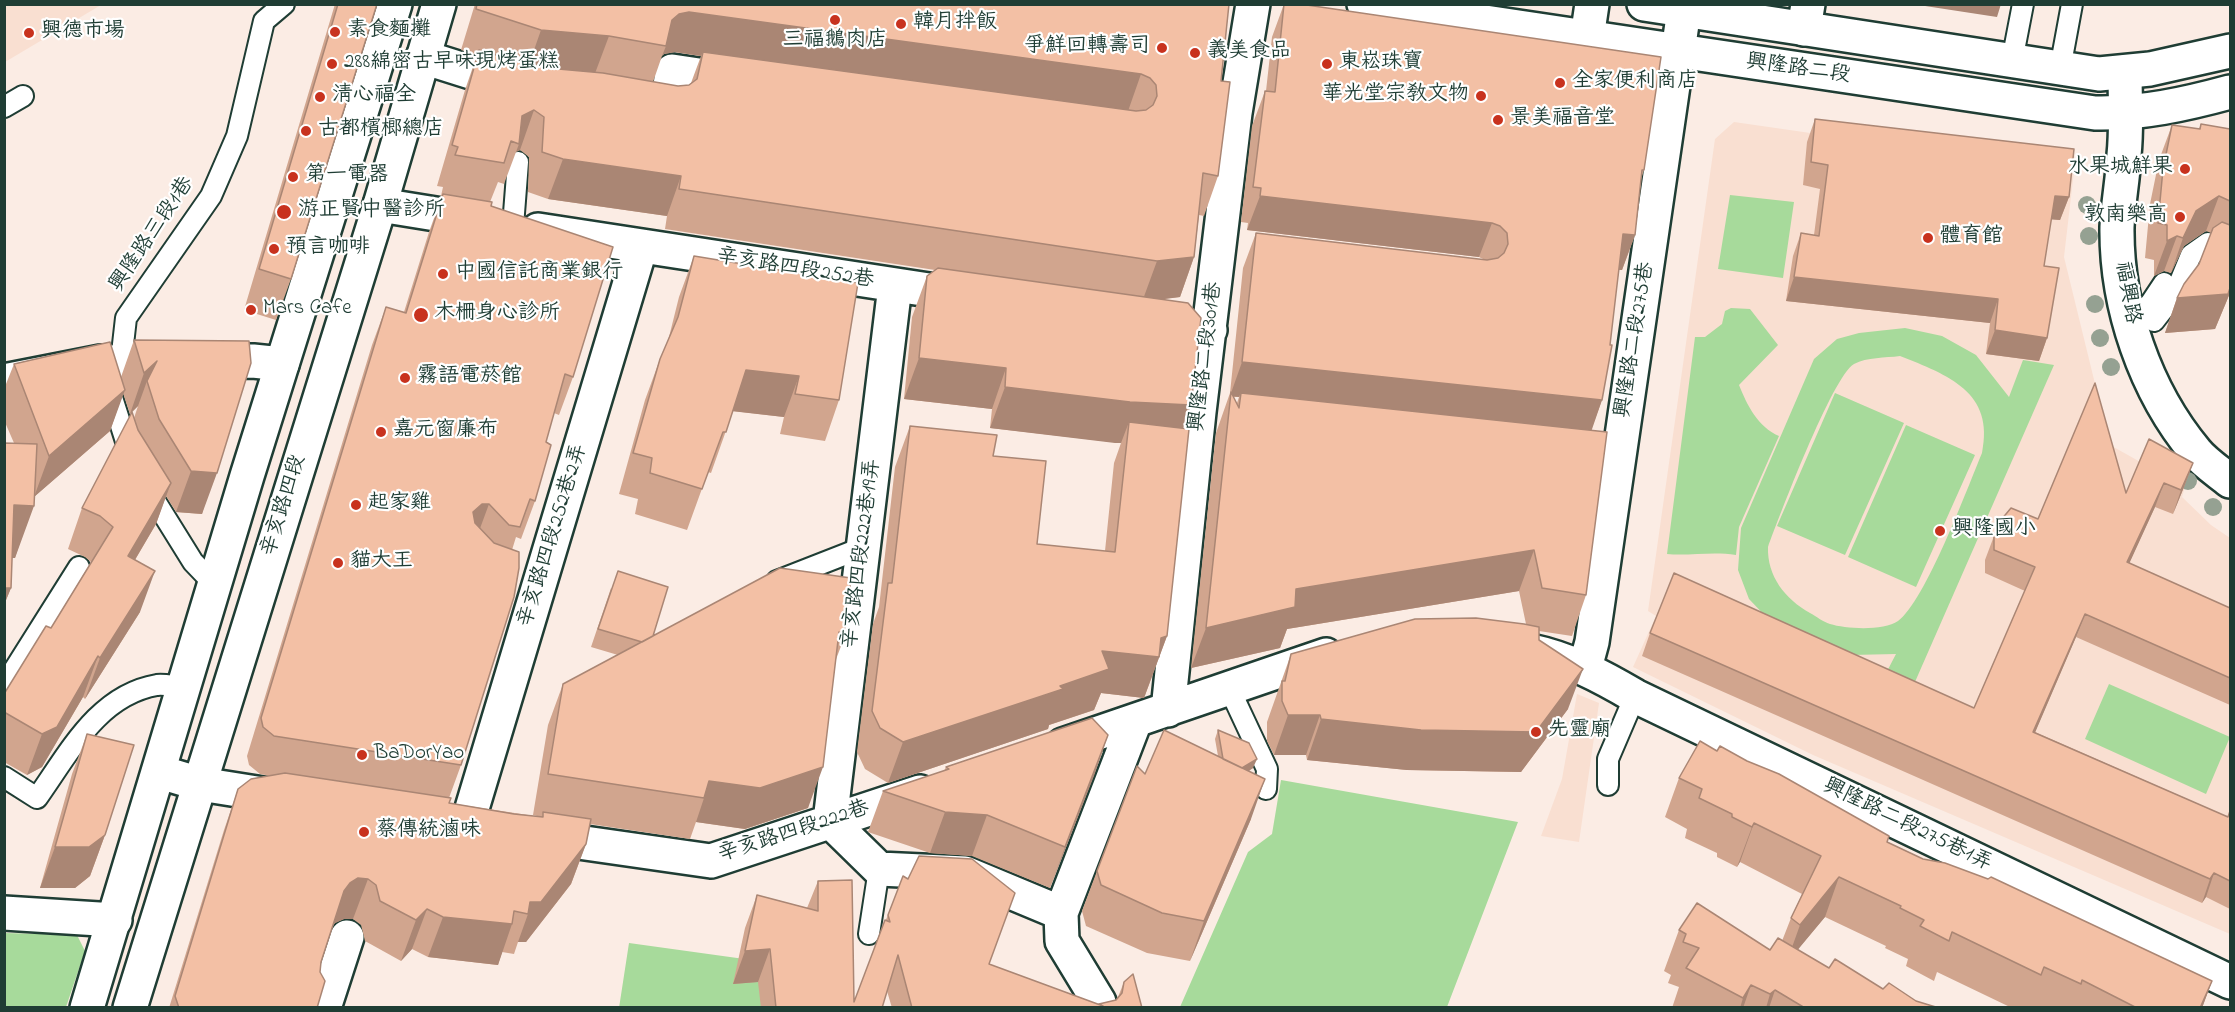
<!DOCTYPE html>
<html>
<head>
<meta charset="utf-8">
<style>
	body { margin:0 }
	#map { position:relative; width:2235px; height:1012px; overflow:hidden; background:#fbece4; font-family:"Indie Flower",sans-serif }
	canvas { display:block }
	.frame { position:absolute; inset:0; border:6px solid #1f3d34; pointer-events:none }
</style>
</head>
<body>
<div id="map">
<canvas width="2235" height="1012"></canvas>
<div class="frame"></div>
</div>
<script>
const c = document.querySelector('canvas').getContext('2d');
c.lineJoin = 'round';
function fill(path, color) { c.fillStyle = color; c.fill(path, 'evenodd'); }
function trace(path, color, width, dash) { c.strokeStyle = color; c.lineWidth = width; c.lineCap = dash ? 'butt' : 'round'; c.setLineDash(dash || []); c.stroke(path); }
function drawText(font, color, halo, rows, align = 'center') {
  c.font = font + ' "Indie Flower","LXGW WenKai TC",sans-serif'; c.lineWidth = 4.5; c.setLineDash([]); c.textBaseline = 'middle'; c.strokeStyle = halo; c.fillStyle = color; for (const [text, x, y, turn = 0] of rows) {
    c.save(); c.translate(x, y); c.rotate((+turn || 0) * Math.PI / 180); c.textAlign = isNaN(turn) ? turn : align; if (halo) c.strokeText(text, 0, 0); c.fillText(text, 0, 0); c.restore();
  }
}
fill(new Path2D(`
	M5,4H101V5L5,62Z
	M1734,122L2074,171L2064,257L2110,445L2185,487L2182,497L2211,525L2230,538V934L1813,755L1633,667L1656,616L1648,611L1715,139Z
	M1577,694L1599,703L1579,842L1541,836L1562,779Z`), '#f9dfd1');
fill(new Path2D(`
	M1730,195L1794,202L1783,278L1718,269Z
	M1731,308L1750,309L1778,345L1739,385C1747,405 1758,427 1779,436L1739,527L1736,555C1713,551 1690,556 1667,554L1695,337H1705L1722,324L1725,311Z
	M1905,328L1942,336L1976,355L2009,397L2023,360L2054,365L1911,691L1883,679L1896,654L1851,655L1771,622L1749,599L1738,570L1741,528L1814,359L1837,339L1859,333ZM1900,356C1948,375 1995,392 1982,453C1967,489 1925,602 1898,621C1884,631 1846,629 1830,624C1823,622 1816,616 1810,613C1785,599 1767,576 1768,547C1779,517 1832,377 1854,364C1867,357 1885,358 1900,356Z
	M1835,393L1904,423L1845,555L1777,526Z
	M1906,425L1975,455L1916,587L1848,557Z
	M2109,684L2230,737L2206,794L2085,739Z
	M1281,780L1518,822L1447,1007H1180L1248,852L1272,834Z
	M5,933L77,935L85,951L66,1007H5Z
	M629,943L766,962L763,1007L619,1008Z`), '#a7da9b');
const service = new Path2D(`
	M2012,61L2023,4
	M2060,69L2072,4
	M4,107L23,96
	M513,226L518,162
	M2128,320L2150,304L2164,283
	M2154,321L2175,294L2191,255L2208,243L2230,253
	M121,362L126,318L211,196L237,136L264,21L284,4
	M109,388L130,454
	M147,488L193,562L216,586
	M777,581L864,547
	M4,686L79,567
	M1230,690L1267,769L1266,789
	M4,777L37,798C69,753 98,695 157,685C166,684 176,687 185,687
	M1608,785V759L1635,696
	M869,934L879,869`);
const minor = new Path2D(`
	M1804,29L1808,4
	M1587,38L1592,4
	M423,57L515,86
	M2125,72C2125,100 2127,127 2124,155C2123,179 2118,203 2117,227C2116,306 2145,391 2196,452C2205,463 2219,472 2230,481
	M646,104L667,108L672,71L739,81
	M380,205L479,221
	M538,230L968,296
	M895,286L830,821L879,869L965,873L1061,913L1062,941L1099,1002
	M1156,322L1210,330
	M4,381L101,362L253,361L282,364
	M1531,651C1569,659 1601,676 1635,696L2230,982
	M1585,668L1592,642L1684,10
	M1168,710L1199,412L1235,113L1253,4
	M1063,745L1326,655
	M160,772L200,784L282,797
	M467,825L641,246
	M543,837L711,861L920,792
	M4,913L115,920
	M1061,913L1135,721
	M324,1008L347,937`);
const secondary = new Path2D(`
	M1364,4L2095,113C2141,114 2186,104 2230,92
	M1644,4L2099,74L2150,69L2230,51
	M87,1008L247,476L395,4
	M130,1008L380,205L439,4`);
trace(service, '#1f3d34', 24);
trace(minor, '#1f3d34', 38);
trace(secondary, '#1f3d34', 38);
trace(service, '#fff', 20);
trace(minor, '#fff', 33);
trace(secondary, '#fff', 33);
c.fillStyle = '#95a192';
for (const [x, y] of [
	[2087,205],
	[2089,236],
	[2095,304],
	[2100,338],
	[2111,367],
	[2188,481],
	[2213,507]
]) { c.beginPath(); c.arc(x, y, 9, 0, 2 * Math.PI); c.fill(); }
fill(new Path2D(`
	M335,4H377L291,279L276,320L244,310Z
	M475,4H1229L1221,81L1218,176L1204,216L1199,215L1194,257L1180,297L1161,299L1183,428L1167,636L1144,698L1101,693L1094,710L1049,725L1048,729L888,783L865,769L857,752L873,624L879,607L895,467L910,426L993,456L1037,544L1105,551L1114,463L1121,443L990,428L992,409L904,399L912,317L927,276L935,270L665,229L667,216L548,199L528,192L529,157L520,150L516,152L504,184L498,182L490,202L491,206L573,377L559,415L554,413L546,442L535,501L521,539L516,537L512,550L461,765L449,798V803L541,817L533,815L548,725L563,684L618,655L591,647L611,588L653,636L851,578L843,641L835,662L808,808L745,829L696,822L690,839L590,824L586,844L571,884L526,942H518L514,954L502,952L498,965L428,957L412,949L401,961L365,941L361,925L353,919H344L335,923L332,927L321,962L317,1008H169L224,830L238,789L271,776L260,774L249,765L247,756L372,345L386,307L404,312L429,232L442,196H441L443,187L437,186L465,90L477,55L461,50ZM675,52L701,56L691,83L689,85L678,86L653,82L662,56L664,54Z
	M1284,4H1300L1644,170L1641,179L1635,235L1622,270H1619L1602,400L1591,430L1586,595L1572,636L1539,631V640L1568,709L1521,772L1407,770L1307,760L1306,755H1274L1267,741V722L1291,654L1526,624L1519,591L1287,629L1280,648L1191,668L1216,433L1230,393L1243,268L1256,233L1485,260L1479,257L1247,230L1248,223L1241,222L1252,126L1265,91H1266L1272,37ZM1233,397H1239L1237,403Z
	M1815,119L2069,197L2060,220L2051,219L2044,266L2047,338L2039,361L1986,354L1990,323L1786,301L1793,256L1801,233L1814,235L1820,189L1803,185L1807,142Z
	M2201,124L2230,129V293L2215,329L2165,333L2177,298L2199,264L2211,233L2206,231L2184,246L2171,273L2164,271L2154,276V260L2145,258L2150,204L2159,160L2172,125L2199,129Z
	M694,256L839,400L825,441L780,434L784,417L733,411L711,473L708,472L687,530L635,514L638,499L619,494L645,400L660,359L668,341L679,297Z
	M134,340L249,341L202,514L176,512L166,496L156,524L135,560L140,612L85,699L83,697L42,767L27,775L4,762V694L51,628L91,562L85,557L68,549L82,508L134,418L138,406L130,414L123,393L110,431L35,496L15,558H12L11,588L4,605V443H14L4,420V389L14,364L121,377Z
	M2193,463L2184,487L2173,514L2155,507L2129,563L2230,608V705L2076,637L2035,732L2228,817L2230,811V909L2206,897L2202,903L1642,656L1650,633L1974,708L2025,591L1985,573V560L1994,536L2038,519L2126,493Z
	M1218,730L1253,768L1249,771L1251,819L1190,961L1147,953L1086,926L1082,911L1097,871L1145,774L1218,756L1215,739Z
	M87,734L105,835L90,876L75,888H40L72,774Z
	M1108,735L1050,888L972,856L930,853L868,832L883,791L944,771L946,767Z
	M1679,778L1887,842L1923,859L2212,981L2202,1008H2033L2030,1006L2029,1008H2012L1937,972L1934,981L1906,966L1908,959L1885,948L1886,946L1825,917L1797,950L1829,968L1916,1001L1939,1008H1672L1679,987L1668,983L1671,975L1664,971L1679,930L1770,950L1782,941L1791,918L1802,894L1740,862L1737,867L1717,857V853L1685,838L1687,829L1665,817Z
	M903,876L989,964L1098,1004L1116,1000L1118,997L1124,982L1142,1008H892L887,991L882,1008H761L758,982L733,984L745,928L757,895L807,908L818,881L854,1002Z`), '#d1a58e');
fill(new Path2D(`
	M1912,4H2001L1997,17Z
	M689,12L1141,74L1127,114L703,52L701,56L675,52L664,54L662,56L666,46L672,20L679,14Z
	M541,30L609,36L594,76L527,70Z
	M534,110L520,150L516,152L519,144L522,116Z
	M563,159L681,176L667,216L548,199Z
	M1260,196L1492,223L1479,257L1247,230Z
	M2055,196L2069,197L2060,220L2046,219Z
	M2219,196L2206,231L2184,246L2171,273L2183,238L2196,211Z
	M1623,234L1635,235L1622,270L1611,269Z
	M2177,236L2164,271L2154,276L2167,241Z
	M1194,257L1180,297L1142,302L1157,261Z
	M1794,277L1998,299L1990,323L1786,301Z
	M2230,288V293L2215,329L2165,333L2177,298Z
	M1995,330L2047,338L2039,361L1986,354Z
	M919,358L1006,368L992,409L904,399Z
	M157,361L147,381L138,406L130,414L144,373Z
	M1242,362L1602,400L1590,435L1241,393L1239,397L1230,396Z
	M746,370L799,376L784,417L731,411Z
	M1005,387L1191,405L1177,446L1129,422L1121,443H1115L990,428Z
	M125,390L110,431L34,497L49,456Z
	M2193,463L2184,487L2173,514L2181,490Z
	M191,471L217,473L202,514L176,512Z
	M171,483L156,524L113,597L128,556Z
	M2164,483L2155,507L2119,586L2127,562Z
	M482,504H489L475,542L473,512Z
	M14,505L34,506L15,558H4Z
	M1534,550L1519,591L1287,629L1280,648L1191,668L1206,628L1296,589Z
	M155,571L140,612L85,699L100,658Z
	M4,588H11L4,605Z
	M2085,614L2076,637L2025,756L2033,732Z
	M1167,636L1144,698L1101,693L1094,710L1049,725L1048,729L888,783L903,742L1060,686L1102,651Z
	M98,656L83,697L42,767L27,775L42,734Z
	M1583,669L1568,709L1521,772L1407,770L1307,760L1321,719Z
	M1288,715H1320L1306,755H1274Z
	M1108,735L1094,776L1050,888L1065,847Z
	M1257,759L1253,768L1223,787L1227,778Z
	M823,767L808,808L745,829L696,822L704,798L709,781Z
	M1265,779L1251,819L1190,961L1204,921Z
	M945,812L987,815L972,856L930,853Z
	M1754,823L1740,862L1737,867L1752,827Z
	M105,835L90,876L75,888H40L55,847Z
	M586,844L571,884L526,942H518L528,914L530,902Z
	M2214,873L2206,897L2202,903L2210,879Z
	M1839,877L1825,917L1786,964L1800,925Z
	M358,878L368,879L353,919H344L335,923L329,931L344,891L350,883Z
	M427,909L412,949L401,961L416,920Z
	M443,917L512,924L498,965L428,957Z
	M770,949L758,982L733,984L745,951Z
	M2212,981L2202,1008H2200Z
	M1751,985L1743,1008H1740L1743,998Z
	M1775,990L1769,1008H1766L1770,994Z`), '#aa8674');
const building = new Path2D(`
	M338,4H377L291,279L259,269Z
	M477,4H1229L1221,81L1230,82L1218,176L1203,173L1194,257L1157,261L679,189L681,176L563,159L542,152L544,117L534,110L522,116L519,144L511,141L504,163L455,155L458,147L452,145L479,50L536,67L603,73L678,86L689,85L697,79L703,52L1136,111L1146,110L1153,105L1157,96L1156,85L1150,78L1141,74L689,12L679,14L672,20L666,46L609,36L541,30L476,9Z
	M1284,4H1300L1661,57L1644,170H1642L1635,235L1623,234L1610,345H1612L1602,400L1242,362L1256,233L1487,260L1498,258L1504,253L1508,244L1507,233L1500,226L1492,223L1260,196L1261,188L1253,187L1265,91L1275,92Z
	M1815,119L2074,149L2069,197L2055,196L2044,266L2059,268L2047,338L1995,330L1998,299L1794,277L1801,233L1819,236L1828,165L1811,162Z
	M2201,124L2230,129V201L2219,196L2196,211L2183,238L2177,236L2167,241V225L2158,223L2163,169L2172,125L2200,129Z
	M443,194L492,202L491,206L613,247L573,377L565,374L546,442L551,445L535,501L530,499L520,527L509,525L489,504H482L473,512L475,523L494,543L519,552V568L514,597L461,765L274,736L263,727L261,718L386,307L406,313Z
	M2222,222L2230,225V288L2228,294L2177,298L2184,284L2199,264L2213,228Z
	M694,256L858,283L839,400L795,394L799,376L746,370L726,432H723L702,489L650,473L652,458L633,453L660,359L678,317Z
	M938,268L1188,303L1201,318L1191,405L1130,402L1005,387L1006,368L919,358L927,276Z
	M134,340L249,341L251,363L217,473L191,471L159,419L147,381L157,361L144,373Z
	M110,342L125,390L49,456L14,364Z
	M2095,383L2126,493L2149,439L2193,463L2181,490L2164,483L2127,562L2230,608V678L2085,614L2033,732L2228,817L2230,811V881L2214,873L2210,879L1650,633L1674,573L1974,708L2035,567L1994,550V536L2001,520L2011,508L2038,519Z
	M1231,392L1239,408L1241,393L1607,432L1586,595L1542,588L1534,550L1296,589L1295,607L1206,628Z
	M132,412L138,430L171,483L128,556L155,571L100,658L98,656L57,727L42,734L4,712V694L46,626L51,628L113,527L100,516L82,508Z
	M1129,422L1189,429L1167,636L1161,638L1159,657L1102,651L1109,669L1060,686L1063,689L903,742L880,728L872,711L888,583H892L910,426L997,435L993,456L1046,461L1037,544L1115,552Z
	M4,443L37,444L34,506L14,505L11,588H4Z
	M780,568L851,578L843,641L839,632L823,767L760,788L709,781L704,798L548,774L563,684Z
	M618,571L668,587L653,636L642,642L598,629Z
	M1476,618L1524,624L1539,627V640L1583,669L1536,732L1421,730L1321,719L1320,715H1288L1282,701V681H1285L1291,654L1415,619Z
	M1092,718L1108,735L1065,847L987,815L945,812L883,791L949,769L946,767Z
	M1164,730L1265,779L1204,921L1162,913L1101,885L1097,871L1137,766L1145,774Z
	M1218,730L1249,743L1257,759L1242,768L1223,759Z
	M87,734L134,745L105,835L89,847H55Z
	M1700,741L1717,751L1720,746L1747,761L1779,774L1889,836L1887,842L1923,859L1945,863L1988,879L1991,877L2212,981L2200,1008H2137L2082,980L2081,984L2044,967L2041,975L1952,932L1949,941L1920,926L1924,920L1900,908L1901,906L1839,877L1800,925L1791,918L1821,856L1754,823L1752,827L1732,817V814L1699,798L1702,789L1679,778Z
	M285,773L451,798L449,803L514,814L543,817V812L591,819L586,844L541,902H530L528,914L514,911L512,924L443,917L427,909L416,920L380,901L376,885L368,879L358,878L350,883L344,891L321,962L320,972L325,981L317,1008H179L175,996L238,789L251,779Z
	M919,856L972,859L1015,893L989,964L1103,1006L1102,1008H912L898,955L882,1008H776L770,949L745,951L757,895L818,911V881L852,880L854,1002L885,920L890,922L888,915L903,876L908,879Z
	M1697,903L1770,950L1778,938L1829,968L1835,959L1883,989L1889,983L1916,1001L1939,1008H1805L1775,990L1770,994L1751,985L1743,998L1686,968L1699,948L1683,942L1686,934L1679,930Z
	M1133,974L1142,1008H1102L1103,1006L1099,1004L1116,1000L1122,993L1124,982Z`);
fill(building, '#f3c0a5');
trace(building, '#aa8674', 1.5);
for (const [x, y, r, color] of [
	[835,20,6,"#c8321e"],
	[901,24,6,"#c8321e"],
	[335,32,6,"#c8321e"],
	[29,33,6,"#c8321e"],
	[1162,48,6,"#c8321e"],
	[1195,53,6,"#c8321e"],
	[332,64,6,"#c8321e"],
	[1327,64,6,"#c8321e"],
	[1560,83,6,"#c8321e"],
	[1481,96,6,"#c8321e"],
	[320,97,6,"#c8321e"],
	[1498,120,6,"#c8321e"],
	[306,131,6,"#c8321e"],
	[2185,169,6,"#c8321e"],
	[293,177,6,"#c8321e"],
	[284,212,8,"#c8321e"],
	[2180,217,6,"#c8321e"],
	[1928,238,6,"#c8321e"],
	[274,249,6,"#c8321e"],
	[443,274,6,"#c8321e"],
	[251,310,6,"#c8321e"],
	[421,315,8,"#c8321e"],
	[405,378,6,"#c8321e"],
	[381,432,6,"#c8321e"],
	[356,505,6,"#c8321e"],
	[1940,531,6,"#c8321e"],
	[338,563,6,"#c8321e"],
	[1536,732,6,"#c8321e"],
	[362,755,6,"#c8321e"],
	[364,832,6,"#c8321e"]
]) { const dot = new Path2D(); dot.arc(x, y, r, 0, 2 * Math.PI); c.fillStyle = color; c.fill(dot); trace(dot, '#fff', 2); }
drawText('21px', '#1f3d34', '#fff', [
	["韓月拌飯",913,24],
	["素食麵攤",347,32],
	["興德市場",41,33],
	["三福鵝肉店",835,42,"center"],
	["爭鮮回轉壽司",1150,48,"right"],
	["義美食品",1207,53],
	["288綿密古早味現烤蛋糕",344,64],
	["東崧珠寶",1339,64],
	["全家便利商店",1572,83],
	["華光堂宗教文物",1469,96,"right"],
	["清心福全",332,97],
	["景美福音堂",1510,120],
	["古都檳榔總店",318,131],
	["水果城鮮果",2173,169,"right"],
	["第一電器",305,177],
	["游正賢中醫診所",298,212],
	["敦南樂高",2168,217,"right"],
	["體育館",1940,238],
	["預言咖啡",286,249],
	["中國信託商業銀行",455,274],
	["Mars Cafe",263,310],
	["木柵身心診所",434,315],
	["霧語電菸館",417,378],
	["嘉元窗廉布",393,432],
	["起家雞",368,505],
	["興隆國小",1952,531],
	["貓大王",350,563],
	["先靈廟",1548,732],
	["BaDorYao",374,755],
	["蔡傳統滷味",376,832]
], 'left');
drawText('21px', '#1f3d34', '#fff', [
	["興隆路二段",1798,70,8],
	["興隆路三段1巷",153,235,-56],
	["辛亥路四段252巷",795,270,9],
	["福興路",2126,293,80],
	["興隆路二段275巷",1636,340,-81],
	["興隆路二段301巷",1207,357,-83],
	["辛亥路四段",285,506,-73],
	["辛亥路四段252巷2弄",554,536,-73],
	["辛亥路四段222巷19弄",863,554,-83],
	["興隆路二段275巷1弄",1907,826,26],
	["辛亥路四段222巷",794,833,-18]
]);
</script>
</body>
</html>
